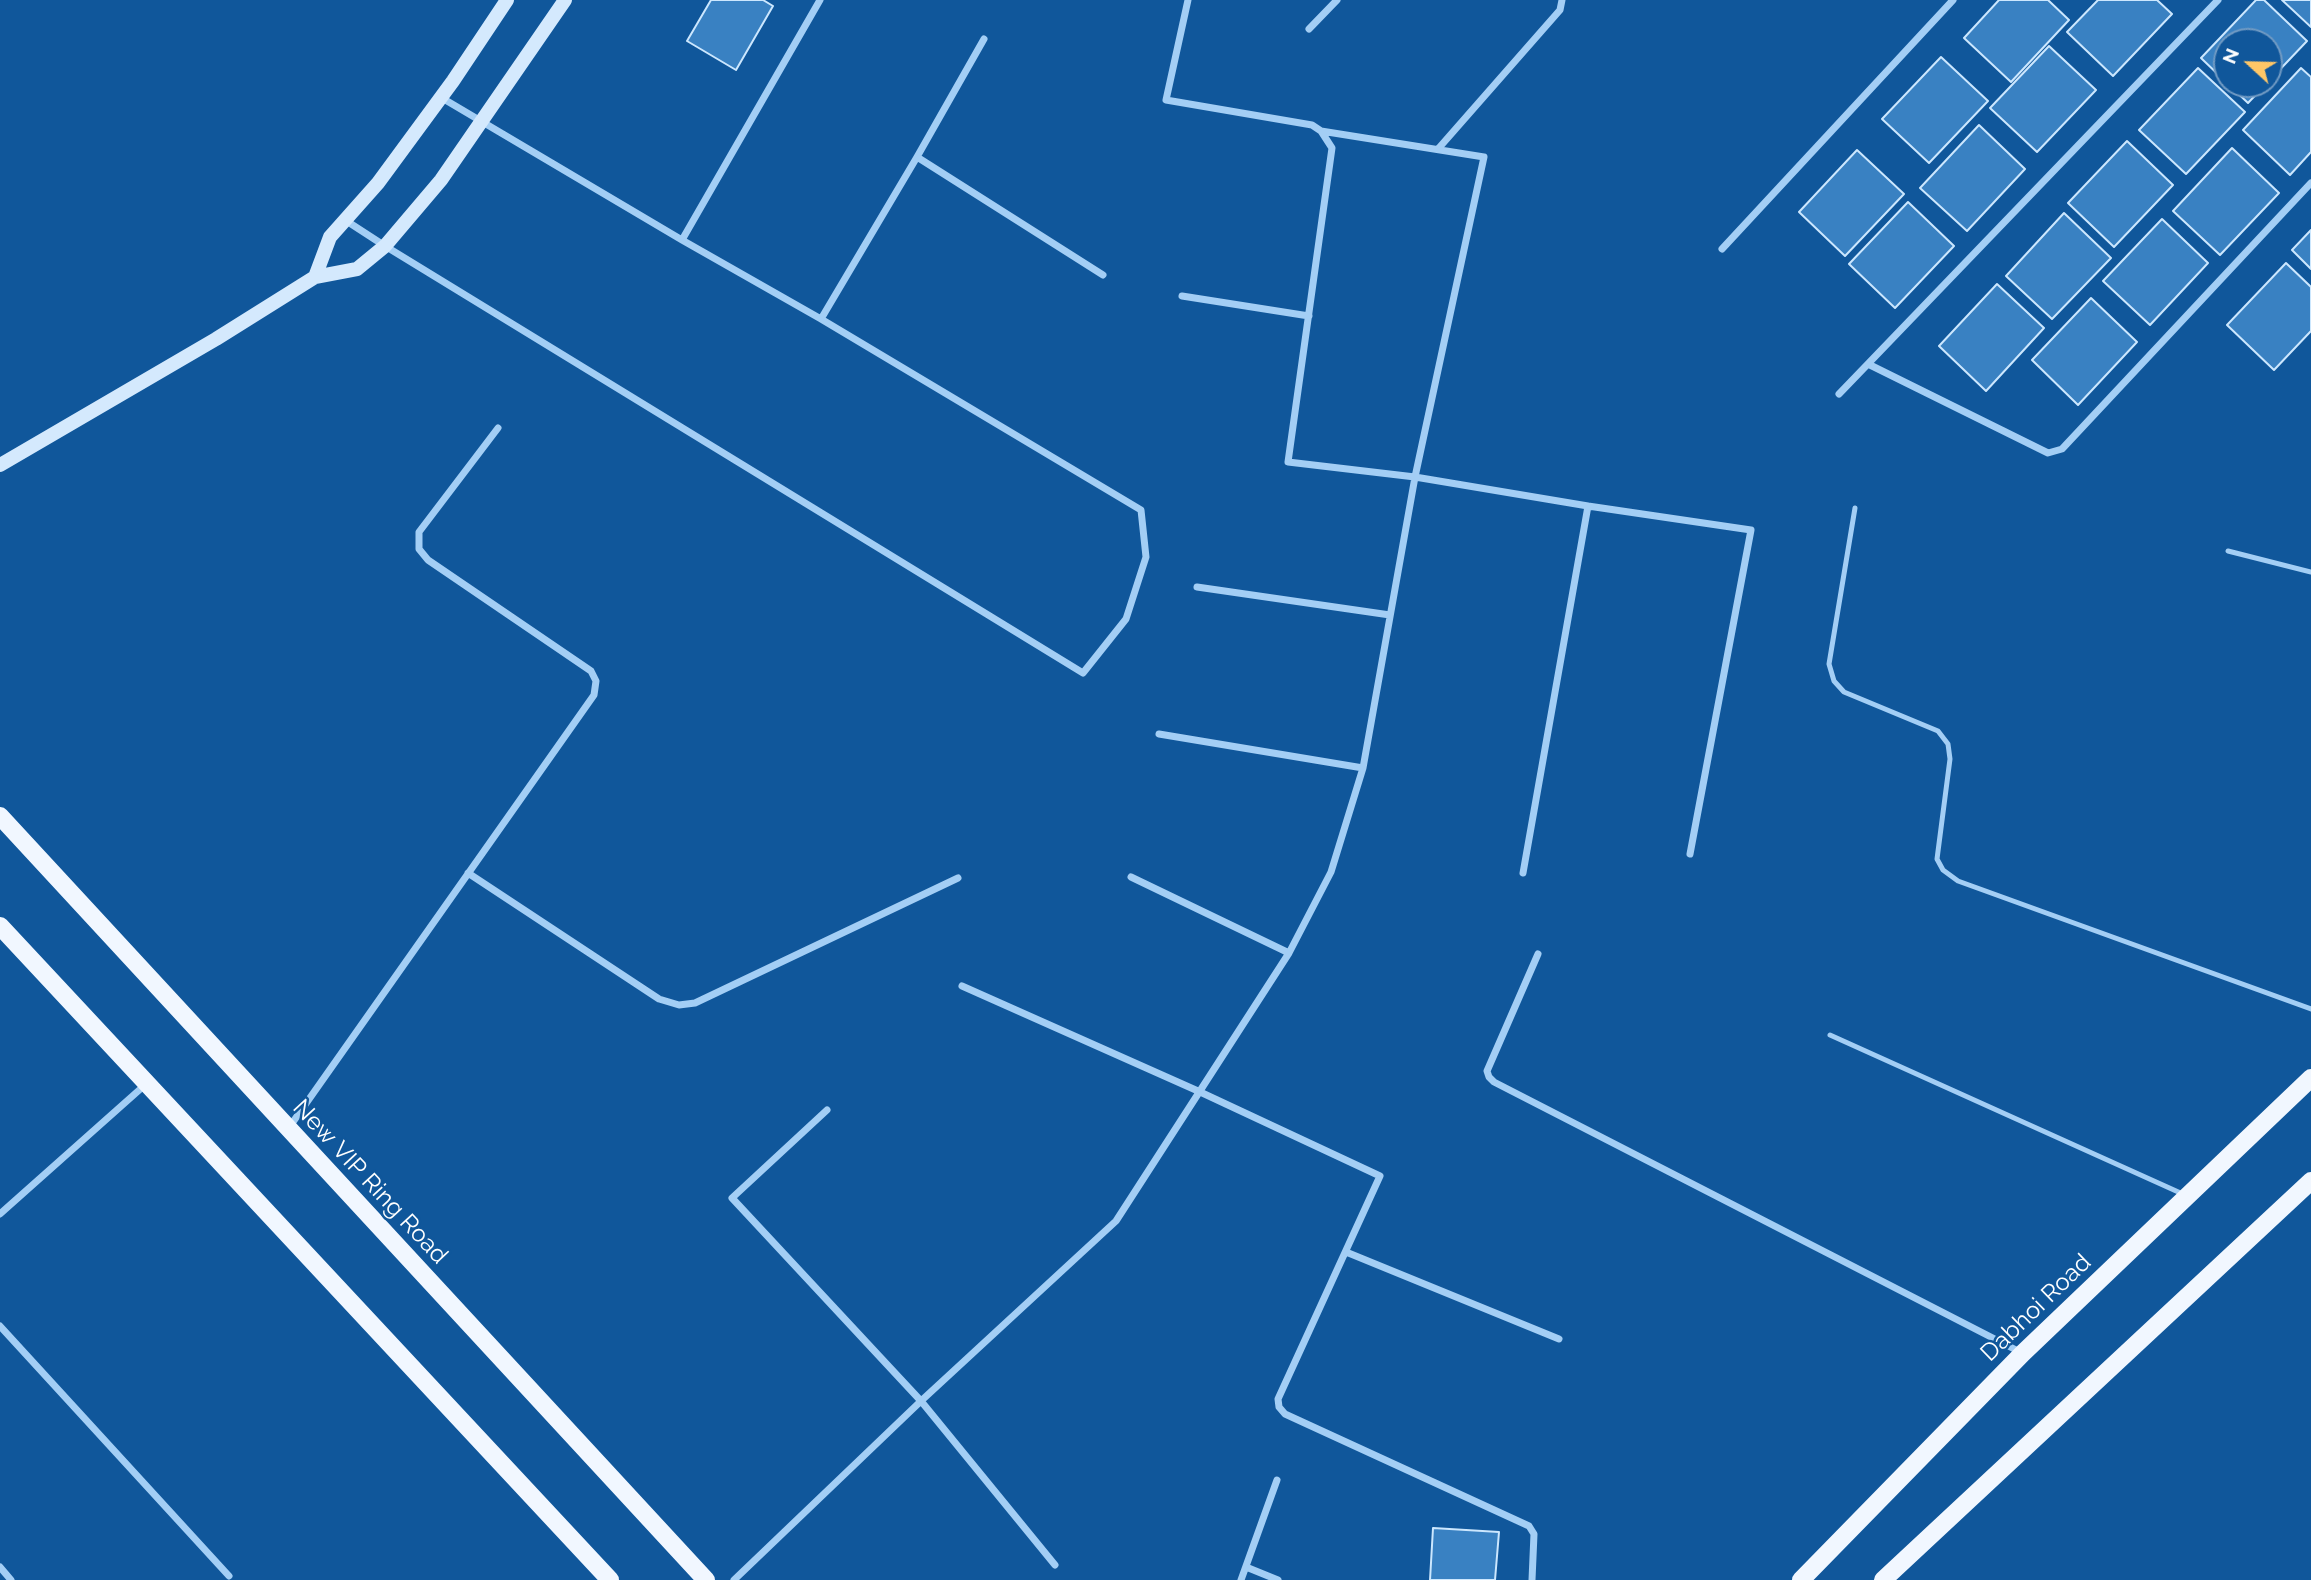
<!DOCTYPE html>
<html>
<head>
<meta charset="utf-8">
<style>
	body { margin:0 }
	#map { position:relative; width:2311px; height:1580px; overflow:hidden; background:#10579b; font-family:Raleway,sans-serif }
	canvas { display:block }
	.north { position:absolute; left:2213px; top:28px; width:70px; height:70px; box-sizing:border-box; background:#10579b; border:2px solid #709ac3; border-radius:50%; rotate:292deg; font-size:19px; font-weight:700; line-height:28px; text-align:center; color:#fff }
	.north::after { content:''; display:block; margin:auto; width:24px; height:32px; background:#ffc767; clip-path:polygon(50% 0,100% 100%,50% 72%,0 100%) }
</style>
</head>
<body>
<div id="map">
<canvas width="2311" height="1580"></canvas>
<div class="north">N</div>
</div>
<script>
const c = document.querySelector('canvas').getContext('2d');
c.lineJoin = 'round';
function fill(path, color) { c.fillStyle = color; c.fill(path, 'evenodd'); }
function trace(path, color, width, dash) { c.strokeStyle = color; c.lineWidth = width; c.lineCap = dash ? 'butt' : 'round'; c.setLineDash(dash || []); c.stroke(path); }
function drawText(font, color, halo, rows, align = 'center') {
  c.font = font + ' Raleway,sans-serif'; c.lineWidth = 5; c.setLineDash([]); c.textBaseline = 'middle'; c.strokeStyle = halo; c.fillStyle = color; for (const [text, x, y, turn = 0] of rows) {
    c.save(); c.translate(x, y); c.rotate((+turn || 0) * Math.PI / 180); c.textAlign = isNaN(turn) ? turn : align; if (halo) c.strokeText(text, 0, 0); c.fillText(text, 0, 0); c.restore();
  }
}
const building = new Path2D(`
	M711,0H763L773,6L736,70L687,41Z
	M1999,0H2048L2069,20L2011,82L1964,38Z
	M2098,0H2157L2172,14L2113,76L2067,32Z
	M2256,0H2264L2307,41L2269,81V42H2227V83L2201,58Z
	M2282,0H2311V27Z
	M2049,46L2096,90L2037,152L1990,108Z
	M1941,57L1988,101L1929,163L1882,119Z
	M2198,68L2245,112L2186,174L2139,130Z
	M2301,68L2311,77V152L2290,175L2243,130Z
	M2228,84H2266L2248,103Z
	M1979,125L2025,169L1967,231L1920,188Z
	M2127,141L2173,185L2114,247L2068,203Z
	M2232,148L2279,193L2220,255L2173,211Z
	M1857,150L1904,194L1845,256L1799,212Z
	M1908,202L1954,246L1895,308L1849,264Z
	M2064,213L2111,258L2052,319L2006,276Z
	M2162,219L2208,263L2150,325L2103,281Z
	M2311,230V269L2292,250Z
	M2286,263L2311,287V331L2274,370L2227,325Z
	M1997,284L2044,328L1986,391L1939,346Z
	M2091,298L2137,342L2078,405L2032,360Z
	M1433,1528L1499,1532L1495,1580H1430Z`);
fill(building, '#3981c2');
trace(building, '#cce7fe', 2);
trace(new Path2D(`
	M1855,508L1829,664L1834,681L1844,692L1938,731L1948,744L1950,759L1937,859L1943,870L1958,881L2311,1009
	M2228,551L2311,572
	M1830,1035L2185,1195`), '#a3cef5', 5);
trace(new Path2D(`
	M1309,29L1337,0
	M442,98L682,240L821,319L917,157L984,39
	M1321,131L1484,157L1415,477L1588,506L1751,530L1690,854
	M1438,149L1560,10L1562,0
	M917,157L1103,275
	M345,220L385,246L1083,673L1126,619L1146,557L1141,510L821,319
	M682,240L820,0
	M1722,249L1953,0
	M1182,296L1309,316
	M1868,364L2048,453L2062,449L2311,183
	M1839,394L2218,0
	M1197,587L1390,615
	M1159,734L1363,768
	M468,873L659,999L679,1005L695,1003L958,878
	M1523,873L1588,506
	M1131,877L1289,953
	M1538,954L1487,1071L1489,1077L1494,1082L2022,1353
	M962,986L1198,1091L1380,1176L1278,1399L1279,1407L1285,1414L1529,1526L1534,1534L1532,1580
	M827,1110L732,1198L921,1401L1055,1565
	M288,1129L594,695L596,681L591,671L428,560L419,549V532L498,428
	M0,1214L146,1084
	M1346,1252L1559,1339
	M0,1326L229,1576
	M0,1567L11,1580
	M1246,1567L1278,1580
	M734,1580L921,1401L1116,1221L1289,953L1331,872L1363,768L1415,477L1288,462L1332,148L1321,131L1312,125L1166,100L1188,0
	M1241,1580L1277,1480`), '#a3cef5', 7);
trace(new Path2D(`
	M315,277L330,237L378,183L453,81L507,0
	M0,465L216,339L315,277L357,269L385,246L441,180L565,0`), '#d4e9fd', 14);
trace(new Path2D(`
	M0,816L706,1580
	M0,926L610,1580
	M1801,1580L2023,1353L2311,1078
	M1883,1580L2311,1181`), '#f1f7ff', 18);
drawText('24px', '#fff', '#10579b', [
	["New VIP Ring Road",370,1182,47],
	["Dabhoi Road",2036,1308,-44]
]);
</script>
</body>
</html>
